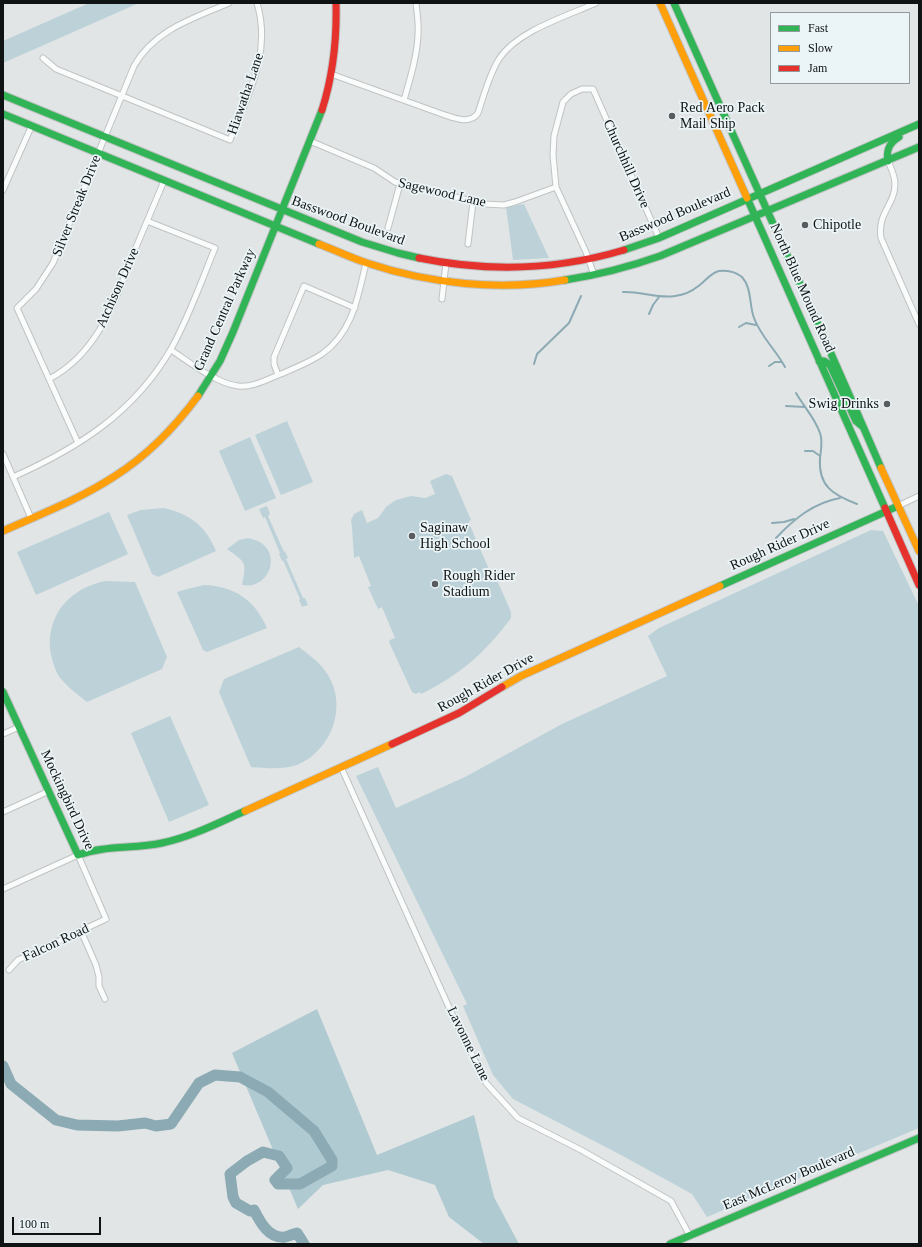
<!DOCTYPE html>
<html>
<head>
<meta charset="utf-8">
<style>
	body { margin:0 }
	#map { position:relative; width:922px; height:1247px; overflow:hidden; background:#e1e5e6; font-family:"Times New Roman",serif }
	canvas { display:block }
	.frame { position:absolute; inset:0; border:4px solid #101314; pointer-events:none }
	.legend { position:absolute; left:770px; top:12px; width:140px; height:72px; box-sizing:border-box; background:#ebf4f6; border:1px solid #939a9c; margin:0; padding:5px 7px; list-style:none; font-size:12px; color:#101314 }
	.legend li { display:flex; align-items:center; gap:8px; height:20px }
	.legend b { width:20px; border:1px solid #939a9c }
	.scale { position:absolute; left:12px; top:1217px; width:89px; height:18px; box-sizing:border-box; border:2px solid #101314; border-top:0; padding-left:5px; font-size:12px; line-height:14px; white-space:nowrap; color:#101314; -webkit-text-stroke:3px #ebf4f6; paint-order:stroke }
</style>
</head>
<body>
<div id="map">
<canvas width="922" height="1247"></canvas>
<div class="frame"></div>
<ul class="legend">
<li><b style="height:5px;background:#30b455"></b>Fast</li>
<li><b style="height:5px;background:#ff9f0a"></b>Slow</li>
<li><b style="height:5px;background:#e5322d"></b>Jam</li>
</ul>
<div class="scale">100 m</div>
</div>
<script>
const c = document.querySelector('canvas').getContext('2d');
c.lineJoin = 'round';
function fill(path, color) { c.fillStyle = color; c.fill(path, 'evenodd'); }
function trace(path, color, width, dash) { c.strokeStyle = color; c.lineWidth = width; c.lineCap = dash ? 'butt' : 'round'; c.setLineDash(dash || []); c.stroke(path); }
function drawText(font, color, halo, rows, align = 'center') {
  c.font = font + ' "Times New Roman",serif'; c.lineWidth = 3.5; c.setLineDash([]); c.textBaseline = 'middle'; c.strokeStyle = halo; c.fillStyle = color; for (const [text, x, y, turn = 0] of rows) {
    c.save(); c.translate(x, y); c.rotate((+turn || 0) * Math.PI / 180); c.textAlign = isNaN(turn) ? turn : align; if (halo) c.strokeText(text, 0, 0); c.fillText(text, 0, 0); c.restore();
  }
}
fill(new Path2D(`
	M89,3H139L3,63V41Z
	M524,204L549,258L513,260L506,207Z
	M287,421L313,482L281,495L255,435Z
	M250,437L276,498L245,511L219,451Z
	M446,474L452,476L471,520L469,521V523L494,581L497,580L511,612V618C486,652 460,675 421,694L420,692L416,694L412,692L389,642L390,640L395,638L382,607L378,609L368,587L371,586L359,556L354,558L352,528L351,520L354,514L362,510L367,523L378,518L386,507L396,500L411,496L425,498L435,494L430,481Z
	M267,506L270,514L268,516L284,552L285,551L288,558L286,559L303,598H305L308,605L302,607L299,600L300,599L283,560L282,561L279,554L280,553L265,517L263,518L259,509Z
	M163,508C189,513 206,526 216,551L158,577L152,574L127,515L141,510Z
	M109,512L128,554L36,595L17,552Z
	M871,530L883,531L919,606V1128L707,1217L692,1194L621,1155L513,1099L493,1075L463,1006L467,1004L356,776L378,767L396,808L465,777L562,724L667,676L648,636L659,628Z
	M248,538C252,539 256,540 260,542C282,556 268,590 242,585C247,561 246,563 227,549L239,540Z
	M106,581L135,582L167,657L162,669L87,702C77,694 66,686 58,675C54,667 51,657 50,649C47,613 72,587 106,581Z
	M204,585C234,586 255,600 267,628L207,652L203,650L177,592L187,589Z
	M299,647C309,655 321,663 328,675C348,707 331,751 297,765C282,770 266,768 251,767L219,692L224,679Z
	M170,716L209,805L169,822L131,733Z`), '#bcd2d8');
fill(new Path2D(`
	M317,1009L377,1155L474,1115L494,1197L519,1244H484L449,1217L435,1185L388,1170L323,1185L298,1209L232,1053Z`), '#b0cad2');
trace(new Path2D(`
	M623,292C640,291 658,299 675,296C682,295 691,292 697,287C705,282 710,273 719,271C727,270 736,272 742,277C752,288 749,305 754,318C761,337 776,350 785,367
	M649,314L653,305L659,297
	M739,327L746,323L756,325
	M534,364L537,354L569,323L581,296
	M769,366L775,362H782
	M796,393C804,407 815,418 820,433C823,441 821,449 820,458C818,486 833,495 857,504
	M786,406L805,407
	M805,451H813L820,456
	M772,523L784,522L794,519
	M776,538C794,519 813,503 840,498`), '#8baab4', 2);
trace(new Path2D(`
	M3,1066L11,1084L56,1120L77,1125L118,1126L145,1123L156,1126L171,1124L199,1083L215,1075L240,1077L268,1092L314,1131L332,1160V1166L300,1184H278L275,1180L287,1168L279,1156L263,1152L247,1161L230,1174L233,1197L236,1203L250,1211L254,1210C260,1222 269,1239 285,1237C289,1236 293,1234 297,1233L304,1244`), '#8baab4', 11);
const street = new Path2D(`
	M43,58L56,69L230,140C248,95 272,53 257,3
	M331,74L442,114C454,118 470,125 478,113C484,95 489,75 499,59C517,31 567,16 596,3
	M404,100C410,79 417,57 418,35C419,24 417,13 416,3
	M310,141L374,168L395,182L484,204L504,205L515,202L556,187
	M888,161C891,168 895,176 895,184C895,205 877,213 881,238L919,324
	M3,190L32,125
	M388,228L400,184
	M468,244L473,202
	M594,275L586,252L556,187L553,155L554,136L563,102L571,94L582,89H593L659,238
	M442,299L446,263
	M171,350C188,361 217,384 238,386C252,388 268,379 281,374C295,368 310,362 322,354C353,332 358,296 366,263
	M278,375L274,364V357L304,286L355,308
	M49,379C98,354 116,299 134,252C144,228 154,205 164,181
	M78,443L17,308L36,289L53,263L134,66C154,30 194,18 229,3
	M3,454L31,518
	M13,477C78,448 134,413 171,349C189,317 201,282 215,248L147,221
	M898,506L919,496
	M3,734L19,727
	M341,767L452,1014L486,1083L518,1118L581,1150L671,1201L690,1236
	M3,812L49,791
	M3,889L78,855L106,919L18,960L9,970
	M81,931L96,965L99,977V986L105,999`);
const fast = new Path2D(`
	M674,3C743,158 814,312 881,468
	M3,95L362,242L398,253L419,258
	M3,114L319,244
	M888,161C886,150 889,143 899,137
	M747,198L885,508
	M624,250L659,238L919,124
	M565,280C598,275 629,267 660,256L919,147
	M819,361H824L830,365L856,421L862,426
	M198,396L220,361L233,332L322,110
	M720,586L898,506
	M3,692L78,855C106,845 134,849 162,843C191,837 218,823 245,811
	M670,1244L919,1138`);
const slow = new Path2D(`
	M660,3L747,198
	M319,244C335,250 351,258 367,263C430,284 500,291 565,280
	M881,468L919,551
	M3,531C41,514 80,499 115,476C148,455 175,427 198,396
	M502,687L521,676L720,586
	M245,811L392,744`);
const jam = new Path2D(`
	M322,110C333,75 337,40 336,3
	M419,258C487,272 557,270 624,250
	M885,508L919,585
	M392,744L459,713L502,687`);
trace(street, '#c0c3c4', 7);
trace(fast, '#c0c3c4', 9);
trace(slow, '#c0c3c4', 9);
trace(jam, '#c0c3c4', 9);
trace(street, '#fafbfb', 5);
trace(fast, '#30b455', 7);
trace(slow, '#ff9f0a', 7);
trace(jam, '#e5322d', 7);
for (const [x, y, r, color] of [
	[672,116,4,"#595c5e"],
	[805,225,4,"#595c5e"],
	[887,404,4,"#595c5e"],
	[412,536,4,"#595c5e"],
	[435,584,4,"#595c5e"]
]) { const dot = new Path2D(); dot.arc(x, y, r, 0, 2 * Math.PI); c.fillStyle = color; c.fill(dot); trace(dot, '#ebf4f6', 1.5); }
drawText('14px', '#101314', '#ebf4f6', [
	["Hiawatha Lane",246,94,-71],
	["Churchhill Drive",626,164,66],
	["Sagewood Lane",442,193,13],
	["Silver Streak Drive",77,206,-68],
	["Basswood Boulevard",675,215,-23],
	["Basswood Boulevard",348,221,20],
	["Atchison Drive",118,288,-66],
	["North Blue Mound Road",802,288,66],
	["Grand Central Parkway",225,310,-66],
	["Rough Rider Drive",780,545,-24],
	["Rough Rider Drive",486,683,-29],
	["Mockingbird Drive",67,800,65],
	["Falcon Road",56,943,-25],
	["Lavonne Lane",468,1044,64],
	["East McLeroy Boulevard",789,1179,-23]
]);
drawText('14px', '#101314', '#ebf4f6', [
	["Red Aero Pack",680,108],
	["Mail Ship",680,124],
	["Chipotle",813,225],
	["Swig Drinks",879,404,"right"],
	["Saginaw",420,528],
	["High School",420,544],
	["Rough Rider",443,576],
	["Stadium",443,592]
], 'left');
</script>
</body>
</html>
